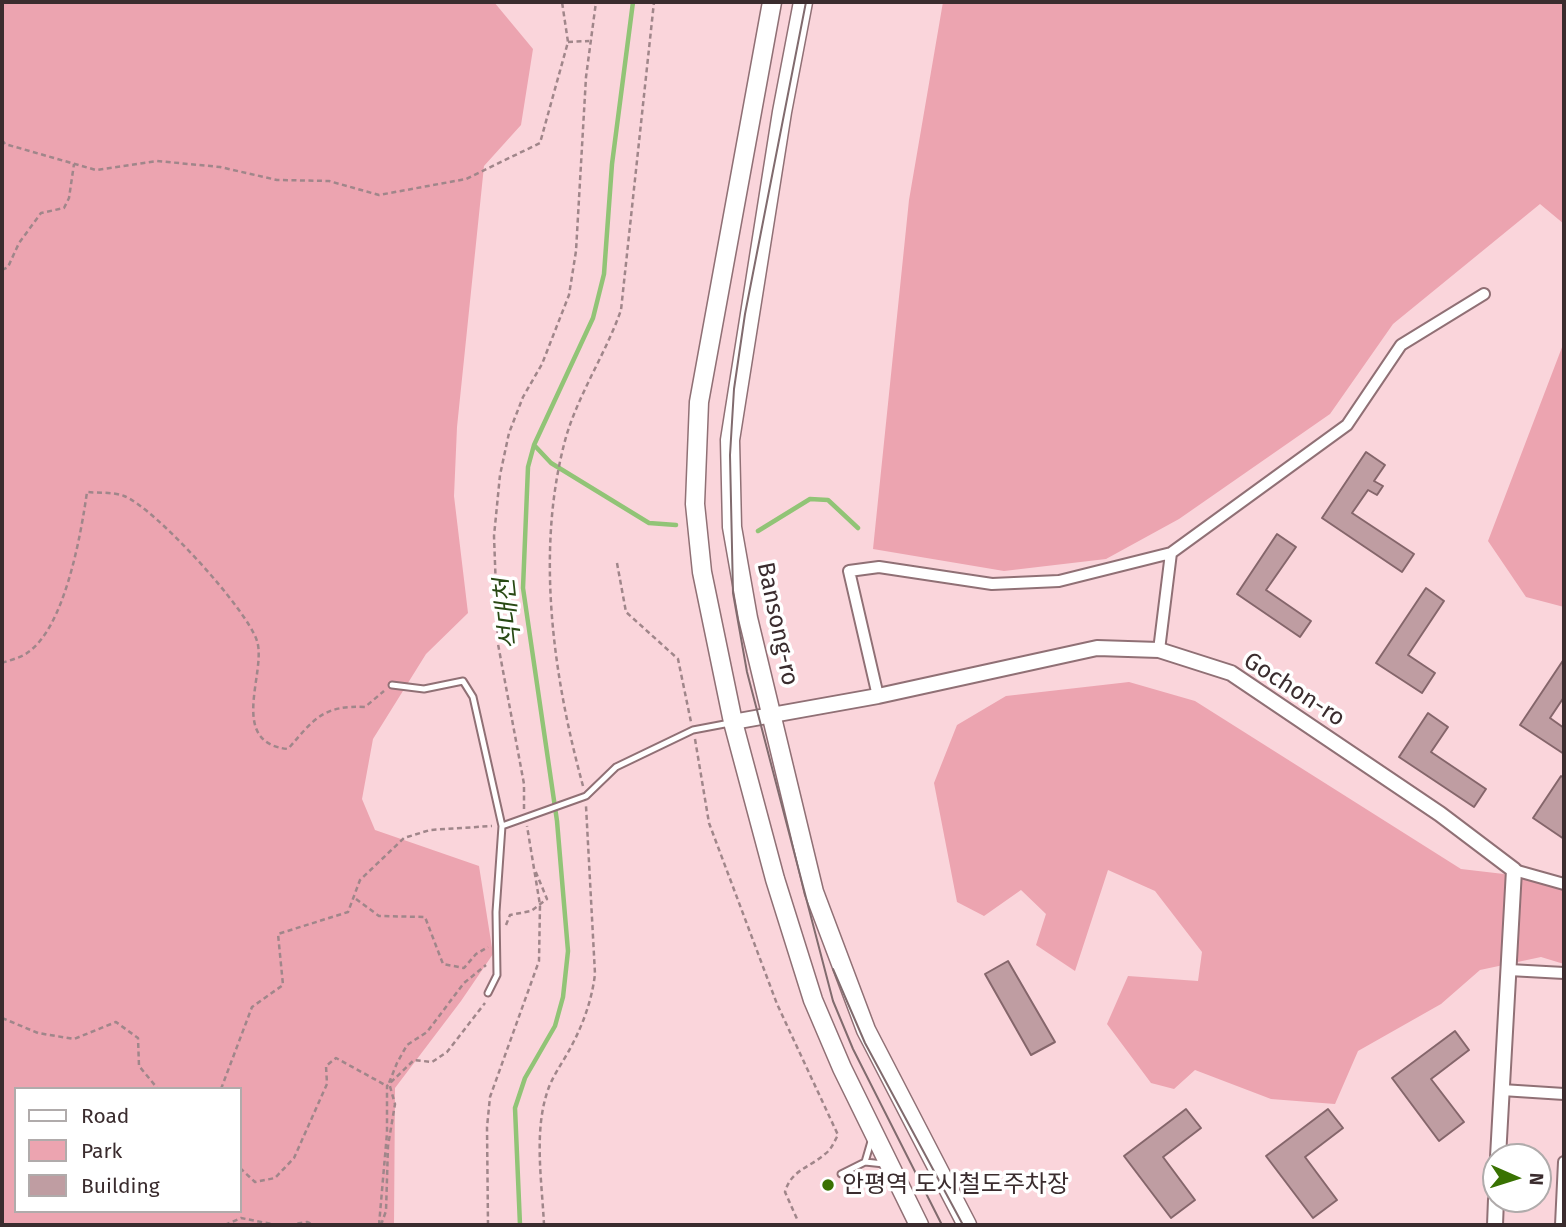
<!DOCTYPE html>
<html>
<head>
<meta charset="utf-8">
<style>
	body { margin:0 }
	#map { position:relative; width:1566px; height:1227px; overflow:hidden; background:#fad5db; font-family:"Fira Sans",sans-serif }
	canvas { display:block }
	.frame { position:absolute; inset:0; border:4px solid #3a2c2e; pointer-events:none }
	.legend { position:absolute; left:14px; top:1087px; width:228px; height:126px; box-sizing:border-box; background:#fff; border:2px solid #b0abab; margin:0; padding:9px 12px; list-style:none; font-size:21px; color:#3a2c2e }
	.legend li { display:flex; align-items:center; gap:14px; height:35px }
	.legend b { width:35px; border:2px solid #b0abab }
	.north { position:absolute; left:1482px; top:1143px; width:70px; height:70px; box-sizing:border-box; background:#fff; border:2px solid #b0abab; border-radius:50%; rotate:93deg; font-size:19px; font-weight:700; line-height:28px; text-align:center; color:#3a2c2e }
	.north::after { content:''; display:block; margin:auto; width:24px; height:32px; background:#397202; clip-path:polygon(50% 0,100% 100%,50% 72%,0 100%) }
</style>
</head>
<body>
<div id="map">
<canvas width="1566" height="1227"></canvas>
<div class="frame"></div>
<ul class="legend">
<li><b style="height:9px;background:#fff"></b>Road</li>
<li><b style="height:19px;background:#eca4b0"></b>Park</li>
<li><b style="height:19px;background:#bf9da2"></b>Building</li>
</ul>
<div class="north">N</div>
</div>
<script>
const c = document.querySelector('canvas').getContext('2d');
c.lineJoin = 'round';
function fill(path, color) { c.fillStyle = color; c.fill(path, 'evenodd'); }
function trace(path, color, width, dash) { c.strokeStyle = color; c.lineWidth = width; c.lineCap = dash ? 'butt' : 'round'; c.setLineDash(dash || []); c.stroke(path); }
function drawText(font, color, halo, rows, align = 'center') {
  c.font = font + ' "Fira Sans","Noto Sans KR",sans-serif'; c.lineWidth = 7; c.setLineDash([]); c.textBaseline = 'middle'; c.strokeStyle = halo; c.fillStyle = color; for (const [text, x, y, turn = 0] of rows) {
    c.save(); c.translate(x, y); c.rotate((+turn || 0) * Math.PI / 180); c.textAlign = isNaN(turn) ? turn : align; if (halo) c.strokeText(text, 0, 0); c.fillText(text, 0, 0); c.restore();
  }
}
fill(new Path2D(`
	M2,2H494L533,49L521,125L484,166L457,427L454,496L468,613L426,654L373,739L362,799L375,830L479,866L493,954L461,1001L395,1088L394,1225H2ZM16,1089H240V1211H16Z
	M943,2H1564V224L1540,204L1393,324L1330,414L1179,519L1106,559L1004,571L873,549L909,200Z
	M1564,342V607L1526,597L1488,541Z
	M1129,682L1195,701L1461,869L1564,881V964L1541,957L1480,970L1441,1004L1358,1051L1335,1104L1271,1099L1195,1070L1174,1089L1151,1083L1107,1024L1128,976L1198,981L1202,952L1155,891L1108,870L1075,971L1036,945L1046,914L1021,890L984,916L957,902L934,783L957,725L1006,696Z`), '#eca4b0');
trace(new Path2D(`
	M535,446L551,463L649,523L676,525
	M758,531L810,499L828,500L858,528
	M520,1225L515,1108L525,1078L555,1026L563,997L568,951L557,821L523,588L528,467L534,445L593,318L604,274L612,164L633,2`), '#91c476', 4.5);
const building = new Path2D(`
	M1366,452L1385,465L1374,481L1383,486L1377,495L1368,490L1352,513L1414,554L1402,572L1322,518Z
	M1277,534L1296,547L1266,590L1311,621L1300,637L1237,594Z
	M1426,588L1444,601L1408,655L1435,673L1422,693L1376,663Z
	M1564,659V697L1550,718L1564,728V754L1520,725Z
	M1428,713L1448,727L1431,752L1486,789L1474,807L1399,757Z
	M1561,776L1564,778V839L1533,818Z
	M1008,961L1055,1042L1031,1055L985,974Z
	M1455,1031L1469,1050L1431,1079L1464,1122L1439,1141L1392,1078Z
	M1186,1109L1201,1128L1163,1157L1195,1200L1171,1218L1124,1156Z
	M1328,1109L1343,1128L1305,1157L1337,1200L1313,1218L1266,1156Z`);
fill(building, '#bf9da2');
trace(building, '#85666b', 2);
const service = new Path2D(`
	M392,685L424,689L463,681L473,697L502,826L586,796L616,767L693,730L730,723
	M488,993L497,975L496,912L502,826
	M865,1162L872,1138
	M841,1174L865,1162L884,1164`);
const minor = new Path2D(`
	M1159,650L1171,553
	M878,696L849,571L879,567L992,584L1059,581L1171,553L1347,425L1401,345L1484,294
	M1514,870L1564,884
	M1509,970L1564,973
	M1502,1090L1564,1094
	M1561,1225L1564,1162`);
const tertiary = new Path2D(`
	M733,722L878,696L1097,648L1159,650L1231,673L1440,814L1514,870L1498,1157
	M1495,1225L1496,1199`);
const primary = new Path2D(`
	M772,2L699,402L695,504L702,572L733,722L775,879L813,1000L842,1068L919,1225
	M803,2L782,112L730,440L732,527L748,618L814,892L866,1030L967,1225`);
trace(service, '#907075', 9);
trace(minor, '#907075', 14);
trace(tertiary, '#907075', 18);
trace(primary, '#907075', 21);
trace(new Path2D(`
	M568,42L589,41
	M2,140L5,144L96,170L157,161L220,167L277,180L329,181L379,195L466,179L540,143L568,42L562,2
	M2,270L8,267L19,243L41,213L64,208L69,198L74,164
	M617,563L626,612L678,659L691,722
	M2,663C10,660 20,658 27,653C65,628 81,534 87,492C98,493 114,492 124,496C155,508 247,609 257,641C267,672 227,743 288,749C314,719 323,705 365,707L384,691
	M695,739L709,823L777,1004L838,1135C834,1142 831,1150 825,1154C809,1168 791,1170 785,1192L797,1219
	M583,786C553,676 535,549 566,437C579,393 606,353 621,310L654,2
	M524,809V784L498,644L494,536L500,475L509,433L523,397L542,364L569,295L576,251L586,77L596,2
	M356,899L379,916L425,917L443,964L464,968L476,954L488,947
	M506,925L510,915L531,911L547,899L535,870
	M2,1018L38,1033L74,1039L116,1022L138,1038L139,1066L158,1089
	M221,1089L252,1007L283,985L278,934L348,912L360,880L404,838L430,830L492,826
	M240,1168L255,1182L275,1178L294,1158L327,1084L326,1066L336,1058L387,1086
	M225,1225L241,1218L277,1225
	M289,1225L307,1222L315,1225
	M379,1225L387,1133V1086L414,1060L432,1062L447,1052L485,1003
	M381,1225L386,1211L388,1146L395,1104L389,1083L397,1063L407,1045L427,1032L464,983L486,965
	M488,1225L487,1127L490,1097L539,961L540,905L527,826
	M544,1225C542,1181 533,1129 549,1087C555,1072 565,1059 572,1045C584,1022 592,999 595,974L586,806`), '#a0868a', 2.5, [5, 3.5]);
trace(service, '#fff', 5);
trace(minor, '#fff', 10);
trace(tertiary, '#fff', 14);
trace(primary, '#fff', 18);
trace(new Path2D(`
	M806,2L745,314L734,389L730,455L733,593L747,672L833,1001L853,1049L942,1225
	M833,969L865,1043L963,1225`), '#816b6e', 2);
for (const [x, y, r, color] of [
	[828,1185,7,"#397202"]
]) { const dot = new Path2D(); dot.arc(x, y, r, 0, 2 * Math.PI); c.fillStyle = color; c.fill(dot); trace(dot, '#fff', 2.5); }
drawText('24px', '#3a2c2e', '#fff', [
	["Bansong-ro",777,624,78],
	["Gochon-ro",1294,690,33]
]);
drawText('24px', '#3a2c2e', '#fff', [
	["안평역 도시철도주차장",842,1185]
], 'left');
drawText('italic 26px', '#294914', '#fff', [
	["석대천",509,614,-96]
]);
</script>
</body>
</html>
